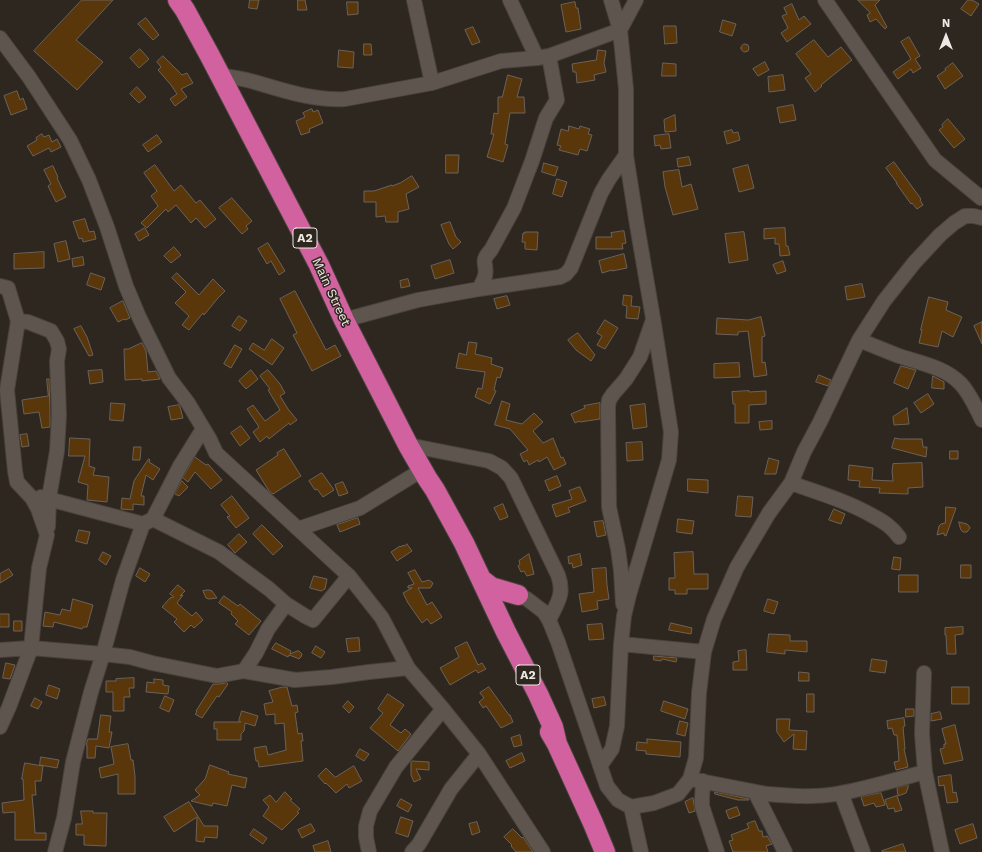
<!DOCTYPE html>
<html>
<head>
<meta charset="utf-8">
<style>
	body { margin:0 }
	#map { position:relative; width:982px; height:852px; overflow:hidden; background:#2e2720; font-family:"Work Sans",sans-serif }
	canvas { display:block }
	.north { position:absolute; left:926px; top:16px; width:40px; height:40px; -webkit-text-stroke:3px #2e2720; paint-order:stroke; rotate:0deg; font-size:11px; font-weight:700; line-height:16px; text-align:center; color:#ede8e3 }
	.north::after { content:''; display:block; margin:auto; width:14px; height:18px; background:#ede8e3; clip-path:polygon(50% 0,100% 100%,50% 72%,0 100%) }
</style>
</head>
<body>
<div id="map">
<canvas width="982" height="852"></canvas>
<div class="north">N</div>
</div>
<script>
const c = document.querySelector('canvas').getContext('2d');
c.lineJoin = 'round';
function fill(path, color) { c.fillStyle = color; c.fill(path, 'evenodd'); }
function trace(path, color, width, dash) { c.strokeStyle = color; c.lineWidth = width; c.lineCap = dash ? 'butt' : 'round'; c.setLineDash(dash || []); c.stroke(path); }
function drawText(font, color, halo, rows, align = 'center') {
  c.font = font + ' "Work Sans",sans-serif'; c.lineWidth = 3; c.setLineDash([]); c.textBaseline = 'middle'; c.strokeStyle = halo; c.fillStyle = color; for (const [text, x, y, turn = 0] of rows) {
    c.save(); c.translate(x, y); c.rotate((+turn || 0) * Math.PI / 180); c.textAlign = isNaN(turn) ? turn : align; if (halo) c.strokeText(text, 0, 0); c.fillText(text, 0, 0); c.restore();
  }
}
const building = new Path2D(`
	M82,0H113L76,40L103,62L77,90L34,51Z
	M250,0H259L257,9L249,8Z
	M298,0H305L307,10H298Z
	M858,0H880L875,5L887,27L885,29L876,19L870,22L867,15L870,13Z
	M968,0H972L979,4L971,16L961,9Z
	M347,2H358V14L348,15Z
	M575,2L576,8H578L581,29L566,32L561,5Z
	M792,4L799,20L804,16L811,24L787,42L781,33L788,28L782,16L787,14L784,8Z
	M146,18L159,35L153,40L138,24Z
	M723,20L736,24L732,36L720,32Z
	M664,26H676L677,43L665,44Z
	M473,27L480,42L472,45L465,30Z
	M909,37L920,56L915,59L921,68L913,73L911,69L898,79L893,72L911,59L901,42Z
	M814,40L828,57L841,47L852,60L821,85L822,86L815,92L805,78L811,74L796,54Z
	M364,44H371L372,55H364Z
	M741 48a4 4 0 1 1 8 0a4 4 0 1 1-8 0Z
	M140,49L149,59L139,68L130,58Z
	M339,50L354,52L353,68L338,67Z
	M598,50L606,51L604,63L606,72L594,75L595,80L577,83L576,72H573L572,64L596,60Z
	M163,56L182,75L187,73L193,83L181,89L187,97L175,106L170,99L177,94L171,85L158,70L161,67L157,62Z
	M765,62L769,70L758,76L753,69Z
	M663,63L676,64V76H662Z
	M953,63L963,76L945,89L937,76L946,70L945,69Z
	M508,75L522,79L517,97H524L525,113H510L505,144L508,145L503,162L487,157L494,134H491L494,113L498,114V97H502Z
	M783,75L785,90L769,92L768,77Z
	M137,87L146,97L139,103L130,94Z
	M17,91L20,100L23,98L27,109L11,115L4,96Z
	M793,105L796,120L780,123L777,108Z
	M312,109L313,112L318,110L323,123L309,129L310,132L301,135L296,121L305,117L303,113Z
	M675,115L676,131L665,132L664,120Z
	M948,119L965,139L954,148L939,130L943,127L942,125Z
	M569,126L579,129L580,126L590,129L588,134L592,135L587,151L580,149L578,155L559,150L561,146L557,145L561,129L568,131Z
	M732,130L733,133L738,132L740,140L727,144L724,132Z
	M42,134L44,137L49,135L52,142L57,139L61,147L51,152L49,148L33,156L27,146L37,140L36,138Z
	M669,134L671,148L661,149L660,145L655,146L654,136Z
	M157,135L162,142L148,152L143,145Z
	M446,155H459L458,173H446Z
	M689,157L691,165L678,167L677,159Z
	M894,162L921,199L920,200L923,205L917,209L912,203L911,204L896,183H897L886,168Z
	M544,163L558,167L555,176L542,172Z
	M155,165L174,191L181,185L196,203L200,200L216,219L205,228L196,218L191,223L176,205L168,212L166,209L147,228L141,223L158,206L151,196L157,191L144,173Z
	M748,165L754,188L739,192L733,169Z
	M53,166L58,177L57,178L66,197L56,202L48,186L51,184L44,170Z
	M679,170L682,187L691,184L698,209L673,215L665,187L663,172Z
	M412,176L419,187L406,194L409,209L398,212V222H386L385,216L376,217V202H364V191H374L392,185V186L400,183Z
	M557,179L567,182L562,197L553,194Z
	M232,198L252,221L246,226L248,229L242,234L219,208Z
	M85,219L89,232L94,231L96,239L83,242L82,238L79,239L73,222Z
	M450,222L456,237L461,242L453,249L449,244L441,225Z
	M145,228L149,235L139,241L135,234Z
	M785,228L786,246H788L790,255L780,256L779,244H775V238L764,239V229Z
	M624,231L626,243L622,244L623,249H596V237H612L611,233Z
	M525,232H538L537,250L525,249V242H522L523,233H525Z
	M744,232L748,260L729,263L725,234Z
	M66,241L70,259L58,262L54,244Z
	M268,243L285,271L279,275L271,261L267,264L258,249Z
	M174,247L181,255L171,263L164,256Z
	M44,252V268L14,269V254Z
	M624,254L627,268L612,271V270L602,273L599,261Z
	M83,257L84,265L73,267L72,259Z
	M450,260L454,273L435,279L431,266Z
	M783,261L786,271L777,274L773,265Z
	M91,273L105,278L101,290L87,285Z
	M177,273L199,295L213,279L225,291L218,298L204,315L203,313L189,330L182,325L189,316L175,303L186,292L172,278Z
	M408,279L410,286L401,288L400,281Z
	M862,284L865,297L847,300L845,287Z
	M295,291L326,350L335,345L341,356L312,371L293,335L297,333L280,299Z
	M624,295L632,296L631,306L640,307L638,319L626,318L627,306L623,305Z
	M507,296L510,305L497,309L494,299Z
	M929,297L948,302L946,310L962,317L953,337L942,331L938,347L919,343L922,330H921Z
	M123,301L130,318L125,320L124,319L118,322L110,308Z
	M239,316L247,321L240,331L232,326Z
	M761,317L765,336L762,337V363L765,362L767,375L754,377L748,331L738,332V335L716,334L717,318L748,320Z
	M605,320L618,328L605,349L597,345L602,336L597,333Z
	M982,322V344L974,326Z
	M81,326L87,337L93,355L89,356L74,329Z
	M578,333L595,355L591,361L576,350L568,340Z
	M272,339L284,348L272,365L249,349L253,343L264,350Z
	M469,342L477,343L475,354L492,358L491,364L503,368L500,378L497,377L494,390L496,391L490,404L475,397L478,388L482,389L485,372L456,368L459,353L466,355Z
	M142,343L146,351L148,372L156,371L160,379L142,381V379L125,380L124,349H128Z
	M235,345L242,349L231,368L224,364Z
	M739,363L740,377L714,378V364Z
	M901,366L916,370L908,389L894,383Z
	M102,370L103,382L90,384L88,371Z
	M251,370L258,379L246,389L239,381Z
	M268,370L280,384L285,393L280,396L288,409L297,420L290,425L289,423L269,439L267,436L260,442L253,432L259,427L247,409L253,405L265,421L280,410L268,390L270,389L260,376Z
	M819,375L831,380L828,386L816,382Z
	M933,376L944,382V389L932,388Z
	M47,379H49L50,415V427L42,428L39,412L24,414L22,400L48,396Z
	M749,391V392L766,391V404L749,405V423H735V404H733L732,392Z
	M928,394L934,404L921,413L914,403Z
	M502,401L510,404L506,420L522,424L534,413L543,422L533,431L543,443L553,438L561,458L563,457L566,464L554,470L547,457L539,462L538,460L529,465L527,460L524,462L520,454L528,450L510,429L495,425Z
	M111,403L125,404L123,421L110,420Z
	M600,403V419L580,422L579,421L575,423L571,414L585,408L584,406Z
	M645,404L647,427L633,429L630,406Z
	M179,405L180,407L183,418L171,420L168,407Z
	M907,408L909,424L894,425L893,417Z
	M772,421V429L760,430L759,422Z
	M241,426L250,438L240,446L231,433Z
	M27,434L29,446L22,447L20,435Z
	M70,438L90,439L89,466L95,468L93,475L109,477L107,502L87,500L88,485L78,482L85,456H69Z
	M895,438L900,439H922L923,447H927L926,457L892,448Z
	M642,442L643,460L627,461L626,443Z
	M134,447H141L140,460H133Z
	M284,449L301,476L273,494L269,491L256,470L278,455L277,453Z
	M950,451H958V459H950Z
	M195,457L206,465L208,464L222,480L211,489L195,472L188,482L183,478Z
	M769,458L779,461L776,474H765Z
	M149,459L150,460L149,462L160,469L153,480L146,475L141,496H144V505L133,504V510L121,509L122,498L130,499L134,481Z
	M922,463L923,487L908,488V494L879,493L880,488L859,487L860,481L848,480L849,465L873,468L872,480L893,481L892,471L893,464Z
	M322,473L334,490L323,497L317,489L315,490L309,481Z
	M557,476L561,486L549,491L545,481Z
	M688,479L708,480V493L688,491Z
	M182,481L188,487L179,496L175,494Z
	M343,482L348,493L339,496L335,485Z
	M580,487L586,501L568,508L570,512L556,517L552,505L572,499L569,491Z
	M232,496L249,518L236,528L227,517L230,516L221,505Z
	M738,496L753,497L751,517L736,516Z
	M503,504L508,517L500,520L494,508Z
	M946,507L956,508L946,536L944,535V533L937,535L939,526L941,524L945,523Z
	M834,509L845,514L841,524L829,520Z
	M358,518L360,524L340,532L337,525Z
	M678,519L694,521L692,534L677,532Z
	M603,521L606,535L597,537L594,522Z
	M959,522L967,524L969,526L970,528L967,532H963L961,530Z
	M262,525L283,546L273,555L253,534Z
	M79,530L90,532L87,544L76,541Z
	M239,534L247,542L235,553L228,545Z
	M407,544L412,551L397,561L391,552L400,546L401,547L403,545L404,546Z
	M103,552L111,556L106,565L99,560Z
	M693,552L694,574H708V589H687V594H675V590H669V578H675L674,553Z
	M529,554L534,574L527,576L524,571L521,572L518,566L520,564L519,561Z
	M580,554L582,565L573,568L572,563L569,564L568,557Z
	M894,557L901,558L900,570L892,569Z
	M961,565H971V578H961Z
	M140,568L150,574L145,582L136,576Z
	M606,568L607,585L609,599L597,601L598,609L582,612L579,594L594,592L592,569Z
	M9,569L13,575L0,583V574Z
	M415,570L422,582L429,580L433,583L431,587L430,588H418L427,605L432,602L442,617L431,624L427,619L422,623L408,603L403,593L412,588H408V586L414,584L408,573Z
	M899,575H918V592H899Z
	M314,576L327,579L325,589L321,591L310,588Z
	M178,585L185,591L180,596L183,595L177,603L192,616L196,612L203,620L194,628L191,625L184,632L174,622L177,619L162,607L170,598L174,597L170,594Z
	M209,590L212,591L217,598L209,599L206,598L203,591Z
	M224,596L238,606L240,604L261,621L249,635L235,624L238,621L231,614L232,612L219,603Z
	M73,599L93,605L87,627H83L82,629L54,622L53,627L43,626L45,612L60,615L62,609L70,611Z
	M768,599L778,602L774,614L764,611Z
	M0,614H9V627H0Z
	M14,621H22V631H14Z
	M671,623L692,628L691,634L669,630Z
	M602,624L604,639L589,640L587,625Z
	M963,627V634L955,635L956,654H947L946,635H945V628Z
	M769,634L790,635V641H807V652L785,650V654L767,652Z
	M359,638L360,651L348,652L346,639Z
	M467,642L478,665L482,663L486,669L478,673L476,670L450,685L440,668L459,657L455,648Z
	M276,643L291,651L290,654L297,651H299L302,654L301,657L299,659L297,658L289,655L288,657L272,649Z
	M316,646L325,652L321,658L312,653Z
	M746,650L747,670H733V662L739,661L738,651Z
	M654,656L677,658L676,662L662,659L661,661L654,660Z
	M872,659L887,661L885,673L870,671Z
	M6,663L15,665L10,679L3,678Z
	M799,672L809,673V681H799Z
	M134,678V688H129L130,697H124V711H113V692H106V681H116V679Z
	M154,679L163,680V685L169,686L168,694L146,692L147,682L154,683Z
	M227,683L228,684L219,697L217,696L202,718L195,714L197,712L196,711L203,700L213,684H219Z
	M49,685L60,689L57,699L46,695Z
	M283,687H287L292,706L297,705L298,712L295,713L298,734L302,733L303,741H301L303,761L259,767L258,761H256L254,748L266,746L268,755L286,750L284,723L275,724V714L266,715L264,704L273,702L269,691Z
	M489,687L509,715H510L513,722L501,728L486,706L483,708L479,702L484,698L480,693Z
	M952,687H969V704H952Z
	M388,694L404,705L390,725L401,733L405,729L411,734L398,751L370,728L383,713L378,709Z
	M807,694H814V712H807Z
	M165,696L174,700L169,712L160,708Z
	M604,697L606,705L594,708L592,699Z
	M35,698L42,702L38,709L31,706Z
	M348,701L354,707L349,713L343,707Z
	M664,701L688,709L685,719L661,711Z
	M906,709H914V716L906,717Z
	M242,711L258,716L255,726L245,723L244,731L241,734V740H217V729H214V722H241L239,721Z
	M940,712L942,719L931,721V714Z
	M101,715L111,716L109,732H112L109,748L96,746L95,758H87V745H86L88,739H97Z
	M904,718L905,726L903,727L905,749H904L908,767L896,770L894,762L899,761L897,735H894L892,728L888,729L887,721Z
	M777,719H790L789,730L807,731L806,750L793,749L794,734L784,742L777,732Z
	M680,721L688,723L685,736L677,734Z
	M955,725L963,760L944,764L940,749L944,748V744H946L942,729Z
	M520,735L522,745L514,747L511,738Z
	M647,739L681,742L680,757L646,754V751L636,750L637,742L647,743Z
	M128,744L131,760H133L135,776V794H118V774L101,778L99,768L114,764L111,747Z
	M360,749L369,754L364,761L356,756Z
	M522,753L525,761L510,768L506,761Z
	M41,757L59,760L57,768L40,765Z
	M412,761L429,762V770L416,769L421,779L414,782L411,775V762Z
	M25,763L43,766L41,781H35L36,795H32L34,818L35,833H46V840H15V812L3,813L2,803L24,800V799L23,779H22Z
	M210,765L229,772L228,774L247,778L245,788L232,785L227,806L213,803L212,806L191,801L200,795L195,790L205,779Z
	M354,766L362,781L349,788L347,784L336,793L326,783L325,784L318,776L326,768L335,777Z
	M951,775L953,793L956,792L958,802L947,803L944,785L939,786L938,777Z
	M908,785V788L906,793L898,796L897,788Z
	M285,792L292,799L290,800L300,809L297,812L299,813L282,830L263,816L269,807L263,800L270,795L276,802Z
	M715,792L749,799V800H738L715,794Z
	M881,793L885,805L876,807L874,803L864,806L861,797Z
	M897,796L902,810L895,812L894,808L888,809L885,800Z
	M693,798L695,811L689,813L685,802Z
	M401,799L412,805L408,812L397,806Z
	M189,802L204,826H218L217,838L205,837L204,842L196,841L197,817L174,832L164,817Z
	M737,807L740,815L729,819L726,811Z
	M81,811H93V813H107L106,846L84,845V835H76V824H82Z
	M401,817L413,821L408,837L396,833Z
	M755,821L759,831H762L763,837L767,836L772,844L766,846L768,852H733L729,841L733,840L731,835L749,828L747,824Z
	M477,822L480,832L472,835L469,824Z
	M311,824L315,831L302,838L298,830Z
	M973,824L977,838L960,844L955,830Z
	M254,829L267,838L263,844L250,835Z
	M513,829L522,838L523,837L533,852H516L511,846L512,845L504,837Z
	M328,841L331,852H315L313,846Z
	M903,844L906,852H882V851Z`);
fill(building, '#5a370b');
trace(building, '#6a625a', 1);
const minor = new Path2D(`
	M414,0L432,83
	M510,0L537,58
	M825,0L935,160L981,198
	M0,38L29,77L70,140L89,180L107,227L126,286L139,317L169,378L188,403L209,438L216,453L349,576L382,618L408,668
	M220,75C229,77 239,78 247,80C281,89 310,101 345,99L432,83L501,61L537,58L549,56L620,30L636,0
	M0,286L8,288L18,321L7,390L15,471L17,482L32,498L38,509L47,535L39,568L31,648L9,707L0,727
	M479,289C481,285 484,280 485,276C488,263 479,263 491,250L514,208L532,161L546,118L557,100L549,56
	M344,320L418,300L479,289L560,277L566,274L571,268L601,193L609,179L626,155
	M18,321L28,322L51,331L57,341L59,349L57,361L59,415L57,451L49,498L48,527
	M859,340C872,345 886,351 899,356C920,363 944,367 960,383C970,393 976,408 982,420
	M408,445L489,461L502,468L511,478L558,575C565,595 557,603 549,620
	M791,483C819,493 847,501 873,516C884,522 892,527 899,537
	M41,497L143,524
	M153,519L219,552L269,589L286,604L305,616L313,620L349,576
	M298,529L360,508L422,470
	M508,595H518L527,599L544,612L549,620L558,642L607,786L618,800L631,807L654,803L678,794L690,779L696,758L699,693L704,652L714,619L737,567L769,513L791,483L804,452L820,422L859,340L884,301L914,263L940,235L954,223L965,216H974L982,218
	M623,604L621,571L618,549L609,507L608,407L609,400L613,394L626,379L640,357L653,320
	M621,644L704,652
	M0,650L31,648L103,654L130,657L152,663L217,676L244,671L295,680L332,677L369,672L408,668L443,709L479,754L543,852
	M244,671L256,653L268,629L286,604
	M924,673L922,734L925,772L942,852
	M600,766L612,749L617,726L621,644L624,616L629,595L669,460L671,432L654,324L637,225L626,155V89L620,30L611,0
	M690,779L767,794C791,796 817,798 841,793C869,788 898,779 925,772
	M703,781L702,799V806L717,852
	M755,792L785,852
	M841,793L863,852
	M631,807L641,852
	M55,852L64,818L73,762L91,692L103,654L123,580L143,524L153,519L180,466L203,429
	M369,852L366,837V826L370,811L396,767L443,709
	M412,852L419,844L451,789L479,754`);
const highway = new Path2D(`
	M178,0L185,10L210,56L319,265L344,320L408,445L427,478L435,490L464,543L506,632L538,694L553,727L557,744
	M482,580L491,587L518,595
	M550,732L557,744L593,823L605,852`);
trace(minor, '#4a433d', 16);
trace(highway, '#4a433d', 22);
trace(minor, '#5e564e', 14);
trace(highway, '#d2629f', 20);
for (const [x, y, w] of [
	[305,238,24],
	[528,675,24]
]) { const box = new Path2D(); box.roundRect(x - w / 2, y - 10, w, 20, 3); c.fillStyle = '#2e2720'; c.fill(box); trace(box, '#ede8e3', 1); }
drawText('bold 12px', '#ede8e3', null, [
	["A2",305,238],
	["A2",528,675]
]);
drawText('13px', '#ede8e3', '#2e2720', [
	["Main Street",331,292,65]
]);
</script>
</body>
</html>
